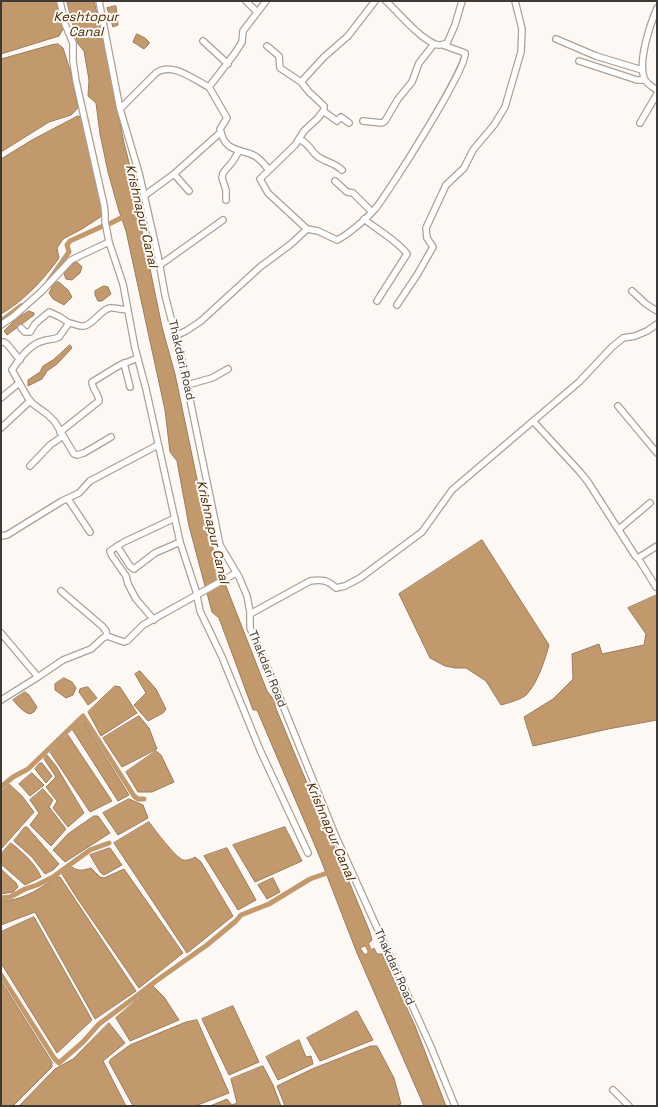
<!DOCTYPE html>
<html>
<head>
<meta charset="utf-8">
<style>
	body { margin:0 }
	#map { position:relative; width:658px; height:1107px; overflow:hidden; background:#fdf8f3; font-family:"Space Grotesk",sans-serif }
	canvas { display:block }
	.frame { position:absolute; inset:0; border:2px solid #3f3a35; pointer-events:none }
</style>
</head>
<body>
<div id="map">
<canvas width="658" height="1107"></canvas>
<div class="frame"></div>
</div>
<script>
const c = document.querySelector('canvas').getContext('2d');
c.lineJoin = 'round';
function fill(path, color) { c.fillStyle = color; c.fill(path, 'evenodd'); }
function trace(path, color, width, dash) { c.strokeStyle = color; c.lineWidth = width; c.lineCap = dash ? 'butt' : 'round'; c.setLineDash(dash || []); c.stroke(path); }
function drawText(font, color, halo, rows, align = 'center') {
  c.font = font + ' "Space Grotesk",sans-serif'; c.lineWidth = 4; c.setLineDash([]); c.textBaseline = 'middle'; c.strokeStyle = halo; c.fillStyle = color; for (const [text, x, y, turn = 0] of rows) {
    c.save(); c.translate(x, y); c.rotate((+turn || 0) * Math.PI / 180); c.textAlign = isNaN(turn) ? turn : align; if (halo) c.strokeText(text, 0, 0); c.fillText(text, 0, 0); c.restore();
  }
}
const water = new Path2D(`
	M1,1H58L63,29L59,36L1,54Z
	M67,1H94L110,66L115,98L124,143L139,201L141,225L162,327L175,374L206,522L217,563L267,691L276,702L275,706C305,781 339,855 369,930L372,940L367,945L360,948L365,955L374,948L377,954H382L415,1026L446,1106H424L357,953L319,855L257,710H253L219,618L212,612L189,526L177,461L170,452L165,410L126,231L119,211L108,172L100,134L96,103L88,96L89,80L84,51L78,44Z
	M116,6L118,25L113,27L107,8Z
	M137,34L145,38L149,42V44L144,49L133,42L136,35Z
	M58,44L63,48L70,70L78,108L71,115L49,122L1,152V59L51,45Z
	M78,116L83,117L105,214L82,229L63,239L57,248L59,258C44,279 24,301 1,314V159L32,140Z
	M77,262L82,267L80,273L72,280L66,279L64,274L70,266Z
	M59,282L68,290L72,297L64,305L53,299L49,293L54,283Z
	M104,286L108,287L111,294L102,301H98L95,295V291Z
	M29,311L34,313V315L7,335L4,331L16,319Z
	M70,345L72,348L57,364L47,371L42,379L28,386V380L40,372L43,366L53,360Z
	M482,540L549,645C545,660 537,685 525,696C519,700 508,703 501,705L486,681L466,668H455L445,666L430,658L399,594Z
	M657,595V720L608,729L533,746L524,717L553,699L573,679L572,654L599,644L602,654L644,645L646,634L628,608Z
	M140,671L156,689L166,709L163,713L148,721L134,705L146,693L135,674Z
	M64,678L72,682L76,688L73,695L66,698L55,690V684Z
	M115,686L120,687L137,713L101,736L88,712Z
	M88,687L97,698L88,705L79,692L80,689Z
	M25,692L29,695L37,707L34,712L30,714C23,712 18,706 13,700Z
	M139,716L149,728L157,749L122,767L103,738Z
	M83,721L129,795L118,801L72,729Z
	M68,735L112,801L90,812L50,752Z
	M156,751L161,755L174,782L152,792H138L126,772Z
	M47,755L56,766L84,813L68,827L53,808L57,801L46,787L56,777L44,759Z
	M40,763H42L52,776L46,783L35,769Z
	M32,773L44,785L30,796L19,784Z
	M9,784L22,796L34,812L1,849V792Z
	M43,789L53,800L49,807L66,829L51,846L30,825L39,813L30,800Z
	M129,799L143,805L148,818L118,835L103,813Z
	M94,816H98L110,833L65,862L53,850L68,834Z
	M149,822C155,830 175,857 183,860C187,861 192,859 195,857L201,862L233,916L187,953L114,843Z
	M25,827H27L59,864L53,870L45,874L32,857L14,841Z
	M285,827L302,861L255,882L233,845Z
	M11,843C22,852 36,864 41,877L25,885L1,864V854Z
	M110,848L122,865L104,875L100,872L90,855Z
	M227,848L256,900L238,910L204,856Z
	M72,867C79,872 84,870 91,868L100,877L104,878L124,869L183,953L139,988L75,895L62,874Z
	M1,869L16,883L18,887L13,892L1,894Z
	M56,877H60L136,991L95,1019L35,912L1,925V901C21,901 40,889 56,877Z
	M273,878L280,892L267,899L258,885Z
	M34,917L92,1020L57,1053L1,963V932Z
	M1,981L52,1062V1067L14,1105L1,1106Z
	M153,986L164,997L179,1020L130,1041L116,1018Z
	M233,1006L259,1062L229,1075L202,1019Z
	M357,1011L373,1040L320,1061L307,1038Z
	M197,1020L229,1093L195,1106H133L109,1062L111,1059L130,1045L186,1022Z
	M109,1023L125,1043L103,1061L126,1106H19L55,1069L73,1059Z
	M299,1040L306,1057L311,1056L313,1064L278,1080L266,1057Z
	M371,1046H377L394,1078L401,1104L395,1106H285L277,1086L312,1069Z
	M263,1066L273,1085L281,1106H210L227,1099L232,1105L237,1103L231,1079Z`);
fill(water, '#c2996d');
trace(water, '#9b7c5c', 1);
trace(new Path2D(`
	M107,225L121,218
	M48,282L69,252L67,245L70,241L103,226
	M1,321L21,306
	M1,787L13,777L28,769L83,716L134,796L138,799H144
	M1,898L10,897L25,889L37,885L53,877L90,850L109,843
	M365,940L372,956
	M1,975L54,1058L59,1063L83,1042L99,1024L134,998L156,981L207,945L236,921L241,915L269,904L310,879L327,873`), '#c2996d', 5);
const minor = new Path2D(`
	M60,1L65,24L73,43V61L76,81L104,205L105,213V221L109,242L123,284L135,348L146,389L180,542L196,591L200,611L222,657L260,750L308,853
	M99,1L120,109L139,173L158,256L165,295L182,361L220,545L239,577L247,596L250,612V628L271,676L336,837L431,1047L455,1106
	M246,1L257,12
	M266,1L243,31L242,42L235,53L209,87L227,118L220,129C225,152 237,148 253,155C260,158 264,164 269,170
	M386,1C399,13 419,38 435,44C439,46 443,45 447,43L455,25L462,1
	M657,8C650,25 638,60 644,78C646,83 652,87 657,90
	M556,39L596,56L642,70
	M203,41L228,64
	M267,46L279,56L280,68L301,82
	M579,61L637,80H644
	M120,109L156,73C172,61 194,80 209,87
	M323,111L337,121L341,117L349,123
	M363,121L382,123L385,121L398,99L412,82L419,63L434,44
	M640,123L657,94
	M299,139C311,145 309,149 317,156C325,162 335,163 342,170
	M174,174L189,191
	M335,181L347,192L353,193L372,212
	M144,196L174,174L221,132
	M226,200V190L222,178L223,173L233,161L239,151
	M364,219C376,229 399,242 407,254L377,301
	M307,229L318,231L337,240C348,235 367,218 375,209C389,192 468,67 465,53L443,45
	M160,265L223,220
	M632,291L646,304L657,311
	M397,305L417,275L433,247L427,238L426,228L446,185L464,168L473,150L494,125L505,107L521,52L522,29L515,1
	M1,325L14,316L42,291L71,260L109,242
	M21,328L25,332H30L35,324L49,312L60,317L69,323
	M175,336L186,331L201,321L260,267L291,244L307,229L268,193L260,179L295,145L304,131L318,118L324,110V106L309,92L301,82L324,57L348,36L375,1
	M1,342H4L7,344L20,360
	M124,363L130,387
	M187,385L212,378L228,369
	M1,398L19,383
	M618,406L657,453
	M533,421L580,472L588,482L636,557L638,558L657,546
	M1,428L30,401
	M60,432L99,401C99,394 92,389 92,382L120,365L138,358
	M111,437L84,453L77,455L74,454L55,422L47,414L33,404L28,398L12,370C19,359 30,344 43,341C48,339 53,340 59,337L69,323C74,323 78,327 84,326C94,324 100,310 110,308C116,307 122,311 128,309
	M30,466L50,445L63,436
	M68,499L90,532
	M619,529L650,503
	M1,536L7,535L62,501L79,493L90,481L158,445
	M117,546L130,566L134,569L155,553L180,542
	M638,558L656,587
	M61,591L102,626L106,631L107,636
	M250,614L310,581C321,579 328,580 336,588L345,586L360,578L422,532L452,490L579,382L612,347L623,338L635,336L647,331L657,324
	M154,620L136,599L128,584L126,576L112,556L110,551L124,542L175,518
	M1,633L38,677
	M1,700L38,677L63,660L91,649L103,638L107,636L124,642L127,641L143,625L236,573
	M613,1090L629,1106`);
trace(minor, '#ada194', 8);
trace(minor, '#fff', 5.5);
drawText('12px', '#3f3a35', '#fdf8f3', [
	["Thakdari Road",181,360,77],
	["Thakdari Road",267,669,68],
	["Thakdari Road",394,967,66]
]);
drawText('italic 13px', '#462a05', '#fdf8f3', [
	["Keshtopur",86,17],
	["Canal",86,32],
	["Krishnapur Canal",141,216,77],
	["Krishnapur Canal",212,532,77],
	["Krishnapur Canal",330,831,67]
]);
</script>
</body>
</html>
